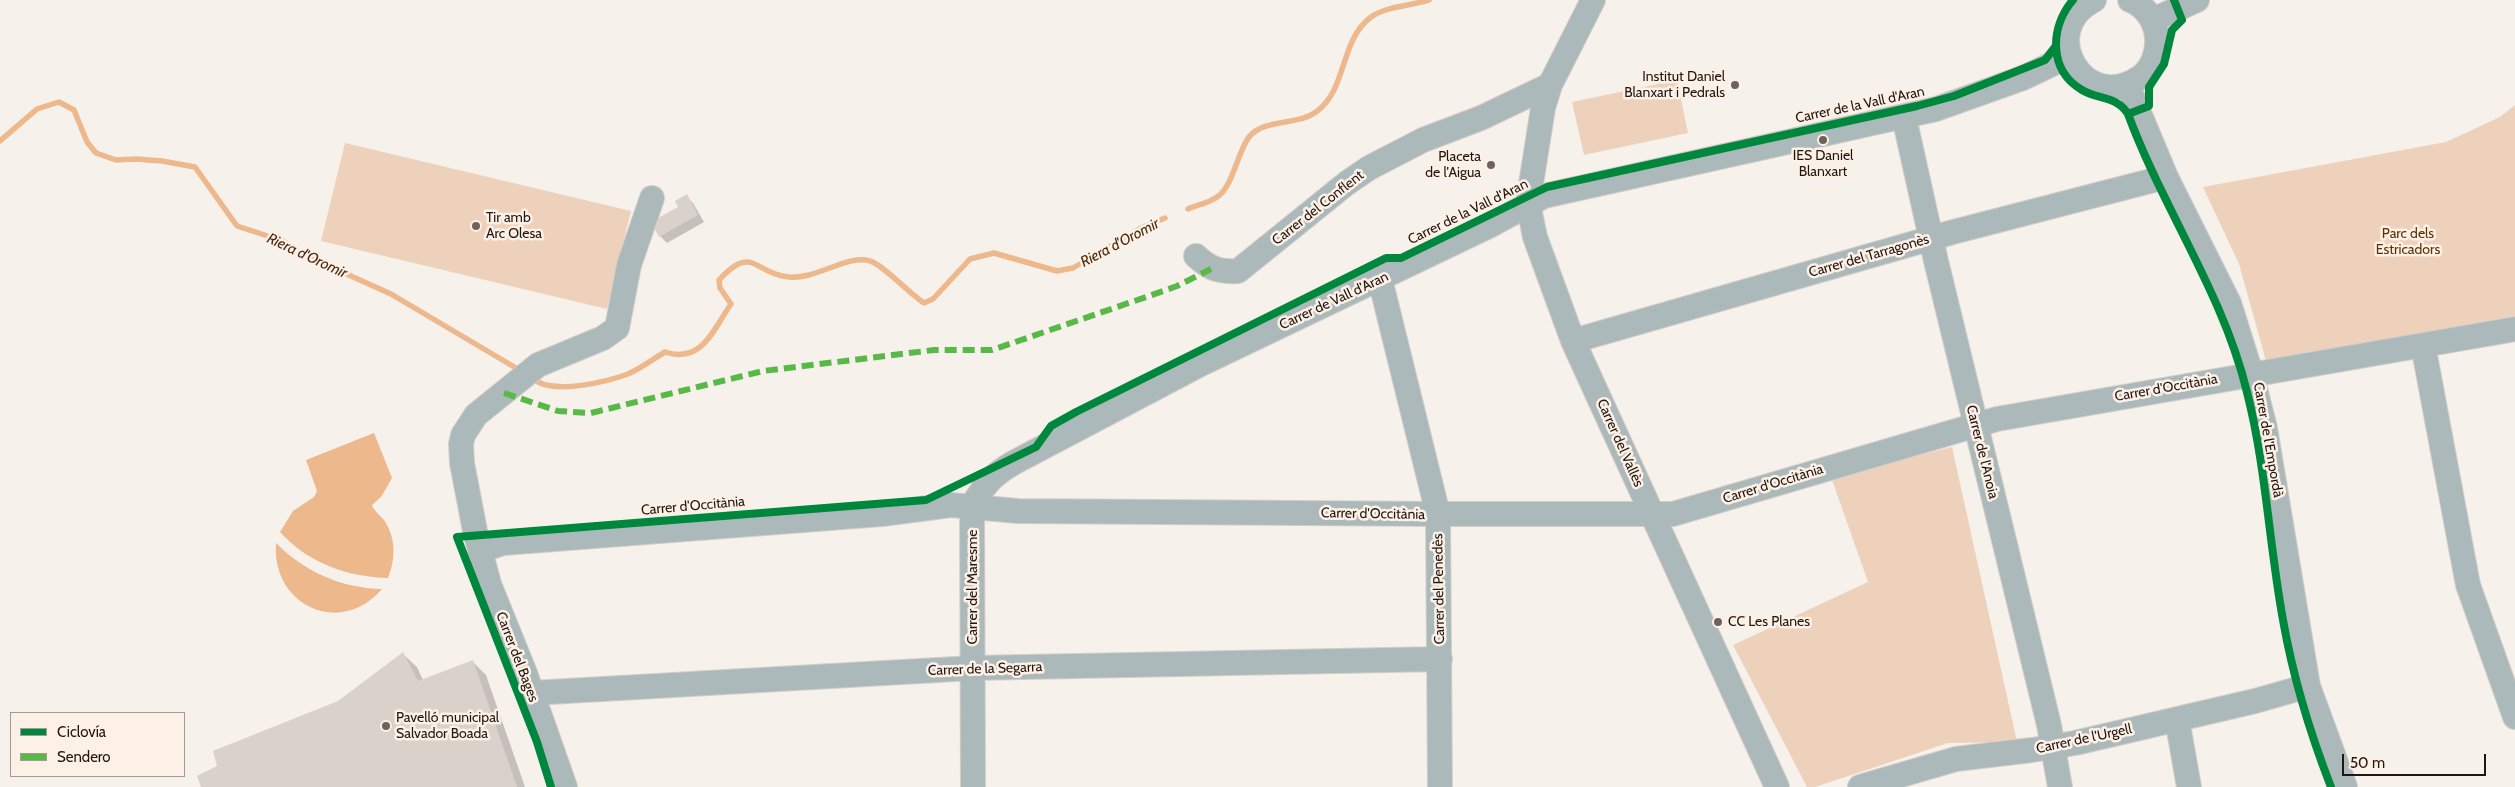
<!DOCTYPE html>
<html>
<head>
<meta charset="utf-8">
<style>
	body { margin:0 }
	#map { position:relative; width:2515px; height:787px; overflow:hidden; background:#f7f1ec; font-family:Cabin,sans-serif }
	canvas { display:block }
	.legend { position:absolute; left:10px; top:712px; width:175px; height:65px; box-sizing:border-box; background:#fcf0e7; border:1px solid #a59991; margin:0; padding:6px 9px; list-style:none; font-size:15px; color:#22170f }
	.legend li { display:flex; align-items:center; gap:10px; height:25px }
	.legend b { width:25px; border:1px solid #a59991 }
	.scale { position:absolute; left:2342px; top:754px; width:144px; height:22px; box-sizing:border-box; border:2px solid #22170f; border-top:0; padding-left:6px; font-size:15px; line-height:18px; white-space:nowrap; color:#22170f; -webkit-text-stroke:4px #fcf0e7; paint-order:stroke }
</style>
</head>
<body>
<div id="map">
<canvas width="2515" height="787"></canvas>
<ul class="legend">
<li><b style="height:6px;background:#00873e"></b>Ciclovía</li>
<li><b style="height:6px;background:#58b947"></b>Sendero</li>
</ul>
<div class="scale">50 m</div>
</div>
<script>
const c = document.querySelector('canvas').getContext('2d');
c.lineJoin = 'round';
function fill(path, color) { c.fillStyle = color; c.fill(path, 'evenodd'); }
function trace(path, color, width, dash) { c.strokeStyle = color; c.lineWidth = width; c.lineCap = dash ? 'butt' : 'round'; c.setLineDash(dash || []); c.stroke(path); }
function drawText(font, color, halo, rows, align = 'center') {
  c.font = font + ' Cabin,sans-serif'; c.lineWidth = 5; c.setLineDash([]); c.textBaseline = 'middle'; c.strokeStyle = halo; c.fillStyle = color; for (const [text, x, y, turn = 0] of rows) {
    c.save(); c.translate(x, y); c.rotate((+turn || 0) * Math.PI / 180); c.textAlign = isNaN(turn) ? turn : align; if (halo) c.strokeText(text, 0, 0); c.fillText(text, 0, 0); c.restore();
  }
}
fill(new Path2D(`
	M1677,80L1688,133L1584,155L1572,102Z
	M2515,105V316L2266,361L2239,264L2203,187L2446,142L2500,117Z
	M345,143L631,211L607,309L321,241Z
	M1952,447L2017,742L1948,743L1815,787H1807L1733,645L1868,582L1831,477Z`), '#edd1bb');
fill(new Path2D(`
	M374,433L392,478L381,497L372,505C374,511 380,515 384,520C396,538 396,558 388,578C348,577 308,563 280,532L293,511L314,497L317,491L306,460Z
	M276,543C305,572 341,588 382,589C340,638 271,605 276,543Z`), '#ecb88c');
fill(new Path2D(`
	M686,196L693,203L704,222L667,243L660,236Z
	M403,654L417,667L423,680L472,661L486,675L525,787H202L339,702Z`), '#0003');
trace(new Path2D(`
	M0,141L37,109L59,102L74,110L87,142L96,153L116,160L136,159L162,161L195,167L237,226L283,241L300,253L391,294L516,368
	M1188,209C1197,205 1209,203 1217,197C1233,187 1237,153 1249,137C1265,118 1297,126 1316,112C1348,89 1339,41 1371,17C1386,6 1411,6 1429,0
	M538,382C560,393 606,382 628,374C640,369 653,359 665,352C702,364 713,330 731,304L720,288L719,280C753,243 754,274 789,277C815,280 848,254 870,261C882,264 910,294 924,303L933,299L970,259L994,253L1057,271L1073,268L1141,228L1165,218`), '#ecb88c', 5.5);
fill(new Path2D(`
	M687,194L698,215L659,237L651,222L678,207L675,201Z
	M403,652L418,681L473,660L517,787H201L197,776L217,766L213,751L338,701Z`), '#d9d1ca');
const minor = new Path2D(`
	M1593,0L1550,85L1543,108L1528,203L1535,237L1573,341L1777,787
	M2094,0C2035,30 2084,115 2139,78C2152,70 2158,53 2157,38C2156,22 2146,6 2130,0
	M2153,20L2197,0
	M2127,84L2166,177L2229,303L2251,373L2265,428L2308,686L2345,787
	M1904,117L1936,261L2049,725L2060,787
	M1196,256C1210,269 1219,272 1238,271L1347,183L1369,168L1423,140L1481,118L1550,85
	M1380,279L1438,514L1440,787
	M1573,341L1953,232L2166,177
	M2423,345L2468,585L2515,717
	M972,506C985,484 992,475 1015,462L1201,364L1489,226L1544,196L1936,109L2023,78L2069,56
	M972,506L973,787
	M480,551L503,543L882,514L951,505L1018,511L1438,514H1673L1997,419L2515,329
	M532,693L973,668L1440,659
	M2177,719L2189,787
	M565,787L525,673L489,584L475,531L462,463L461,444L463,435L476,415L538,365L603,338L617,328L629,265L652,198
	M1860,787L1956,759L2032,750L2075,743L2255,701L2308,686`);
trace(minor, '#d4cec9', 26);
trace(minor, '#acb9ba', 24);
trace(new Path2D(`
	M504,393L558,411L591,413L763,371L934,350H992L1149,296L1177,286L1211,269`), '#58b947', 6, [12, 6]);
trace(new Path2D(`
	M2073,0C2050,27 2048,70 2082,90C2099,100 2117,96 2128,114L2149,106V87L2164,64L2172,30L2182,20L2174,0
	M2128,114C2163,209 2223,293 2247,392C2266,467 2269,544 2283,620C2293,677 2310,733 2331,787
	M551,787L537,742L457,537L926,500L1036,447L1051,426L1076,412L1386,258H1401L1547,187L1917,106L1954,96L2045,60L2055,47`), '#00873e', 8);
for (const [x, y, r, color] of [
	[1735,85,5,"#6d635c"],
	[1823,140,5,"#6d635c"],
	[1491,165,5,"#6d635c"],
	[476,226,5,"#6d635c"],
	[1718,622,5,"#6d635c"],
	[386,726,5,"#6d635c"]
]) { const dot = new Path2D(); dot.arc(x, y, r, 0, 2 * Math.PI); c.fillStyle = color; c.fill(dot); trace(dot, '#fcf0e7', 2); }
drawText('14px', '#22170f', '#fcf0e7', [
	["Institut Daniel",1725,77,"right"],
	["Blanxart i Pedrals",1725,93,"right"],
	["IES Daniel",1823,156,"center"],
	["Blanxart",1823,172,"center"],
	["Placeta",1481,157,"right"],
	["de l'Aigua",1481,173,"right"],
	["Tir amb",486,218],
	["Arc Olesa",486,234],
	["CC Les Planes",1728,622],
	["Pavelló municipal",396,718],
	["Salvador Boada",396,734]
], 'left');
drawText('14px', '#22170f', '#fcf0e7', [
	["Carrer de la Vall d'Aran",1860,105,-12],
	["Carrer del Conflent",1318,208,-38],
	["Carrer de la Vall d'Aran",1468,212,-26],
	["Carrer del Tarragonès",1869,256,-16],
	["Carrer de Vall d'Aran",1334,301,-25],
	["Carrer d'Occitània",2166,388,-10],
	["Carrer de l'Empordà",2268,440,80],
	["Carrer del Vallès",1620,443,66],
	["Carrer de l'Anoia",1982,452,76],
	["Carrer d'Occitània",1773,484,-17],
	["Carrer d'Occitània",693,506,-5],
	["Carrer d'Occitània",1373,514,1],
	["Carrer del Maresme",973,587,-90],
	["Carrer del Penedès",1439,589,-91],
	["Carrer del Bages",517,657,69],
	["Carrer de la Segarra",985,669,-2],
	["Carrer de l'Urgell",2084,739,-12]
]);
drawText('14px', '#5f3100', '#fcf0e7', [
	["Parc dels",2408,234],
	["Estricadors",2408,250]
]);
drawText('italic 15px', '#482b11', '#fcf0e7', [
	["Riera d'Oromir",1120,243,-28],
	["Riera d'Oromir",307,256,25]
]);
</script>
</body>
</html>
